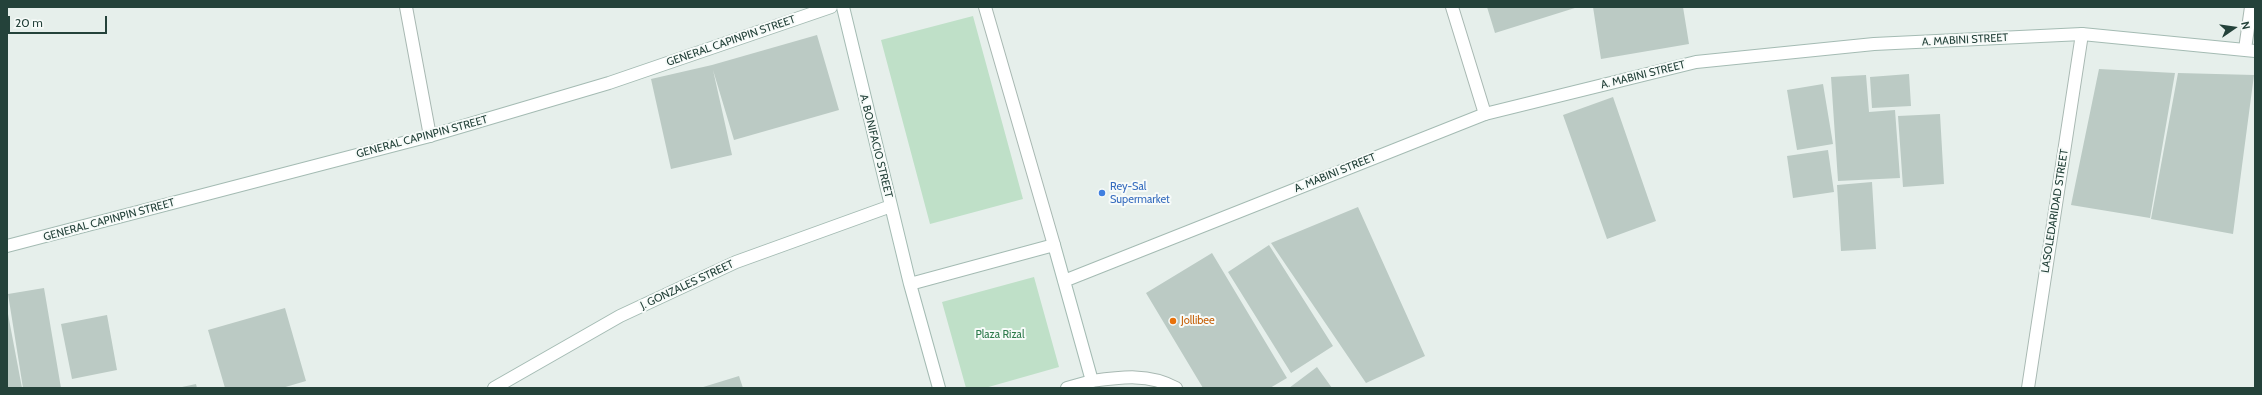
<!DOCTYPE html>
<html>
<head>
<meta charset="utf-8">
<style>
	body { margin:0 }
	#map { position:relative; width:2262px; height:395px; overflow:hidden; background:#e6efeb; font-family:Cabin,sans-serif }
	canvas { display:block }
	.frame { position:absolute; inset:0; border:8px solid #24423a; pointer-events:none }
	.north { position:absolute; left:2214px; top:8px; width:40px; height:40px; -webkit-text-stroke:3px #f7fbf9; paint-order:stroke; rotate:77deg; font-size:11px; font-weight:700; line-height:16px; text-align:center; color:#24423a }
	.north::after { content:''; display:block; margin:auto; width:14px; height:18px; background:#24423a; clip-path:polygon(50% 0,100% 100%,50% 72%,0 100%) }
	.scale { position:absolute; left:8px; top:16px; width:99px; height:18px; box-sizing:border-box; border:2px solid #24423a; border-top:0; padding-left:5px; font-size:12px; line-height:14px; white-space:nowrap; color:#24423a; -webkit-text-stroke:3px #f7fbf9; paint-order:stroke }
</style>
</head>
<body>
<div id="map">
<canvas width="2262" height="395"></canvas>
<div class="frame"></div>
<div class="north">N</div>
<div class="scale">20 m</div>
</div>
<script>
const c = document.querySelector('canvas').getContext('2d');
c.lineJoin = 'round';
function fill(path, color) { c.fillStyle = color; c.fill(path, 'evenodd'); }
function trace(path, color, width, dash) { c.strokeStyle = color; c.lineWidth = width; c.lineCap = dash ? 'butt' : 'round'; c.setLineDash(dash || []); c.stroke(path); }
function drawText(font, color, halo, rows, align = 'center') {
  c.font = font + ' Cabin,sans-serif'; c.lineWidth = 4; c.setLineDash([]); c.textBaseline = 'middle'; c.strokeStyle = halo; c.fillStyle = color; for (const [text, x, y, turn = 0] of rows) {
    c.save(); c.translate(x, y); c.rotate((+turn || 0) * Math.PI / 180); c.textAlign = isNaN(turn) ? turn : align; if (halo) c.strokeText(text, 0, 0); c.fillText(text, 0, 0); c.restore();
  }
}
fill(new Path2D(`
	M973,16L1023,199L930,224L881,40Z
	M1034,277L1059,367L985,388H966L942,302Z`), '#bfe0c8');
fill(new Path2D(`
	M1487,7H1578L1495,33Z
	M1593,7H1683L1689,44L1601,59Z
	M817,35L839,110L734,140L713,70L732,155L671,169L651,79L712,65Z
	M2099,69L2175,73L2150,218L2071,205Z
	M2178,73L2254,75L2233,234L2151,219Z
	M1909,74L1911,106L1872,108L1870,77Z
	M1866,75L1869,112L1895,110L1900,178L1838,181L1831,77Z
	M1823,84L1833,144L1797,150L1787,90Z
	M1613,97L1656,221L1607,239L1563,115Z
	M1940,114L1944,184L1903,187L1898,116Z
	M1828,150L1834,192L1793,198L1787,156Z
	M1872,182L1876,249L1841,251L1837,185Z
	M1358,207L1425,356L1366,383L1271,243Z
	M1269,245L1333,346L1291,373L1228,272Z
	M1212,253L1287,378L1270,388H1203L1146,293Z
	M44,288L61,388H23L8,294Z
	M285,308L306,381L282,388H225L208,330Z
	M7,314H8L22,388H7Z
	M107,315L117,370L72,379L61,324Z
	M1317,367L1332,388H1289Z
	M739,376L743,388H700Z
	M196,384L197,388H183L182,387Z`), '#bbcac4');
const lane = new Path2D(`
	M2245,49L2251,7`);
const street = new Path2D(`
	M406,7L430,136
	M985,7L1054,245
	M1452,7L1485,114
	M1092,381C1121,377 1149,373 1176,388
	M2028,388L2082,34`);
const secondary = new Path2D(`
	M843,7L910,284L939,388
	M7,246L426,137L609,83L831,7
	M1064,281L1485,114L1696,62L1874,44L2082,34L2255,51
	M910,284L1054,245L1092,381L1067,388
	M494,388L620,316L736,262L891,206`);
trace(lane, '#a8b8b2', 14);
trace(street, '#a8b8b2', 14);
trace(secondary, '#a4bbb3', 14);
trace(lane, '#fff', 12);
trace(street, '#fff', 12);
trace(secondary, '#fff', 12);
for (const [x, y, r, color] of [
	[1102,193,4,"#3f7fe0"],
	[1173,321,4,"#e8710a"]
]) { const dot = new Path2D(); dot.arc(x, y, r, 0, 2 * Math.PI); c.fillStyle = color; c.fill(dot); trace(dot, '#f7fbf9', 1.5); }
drawText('11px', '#24423a', '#f7fbf9', [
	["A. MABINI STREET",1965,40,-3],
	["GENERAL CAPINPIN STREET",731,41,-19],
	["A. MABINI STREET",1643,75,-14],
	["GENERAL CAPINPIN STREET",422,137,-15],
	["A. BONIFACIO STREET",876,146,76],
	["A. MABINI STREET",1335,173,-22],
	["LASOLEDARIDAD STREET",2055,211,-81],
	["GENERAL CAPINPIN STREET",109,220,-15],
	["J. GONZALES STREET",687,285,-25]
]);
drawText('11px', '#366cbe', '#f7fbf9', [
	["Rey-Sal",1110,187],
	["Supermarket",1110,200]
], 'left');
drawText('11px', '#c56008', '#f7fbf9', [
	["Jollibee",1181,321]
], 'left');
drawText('11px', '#2d7a4b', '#f7fbf9', [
	["Plaza Rizal",1000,335]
]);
</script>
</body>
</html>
